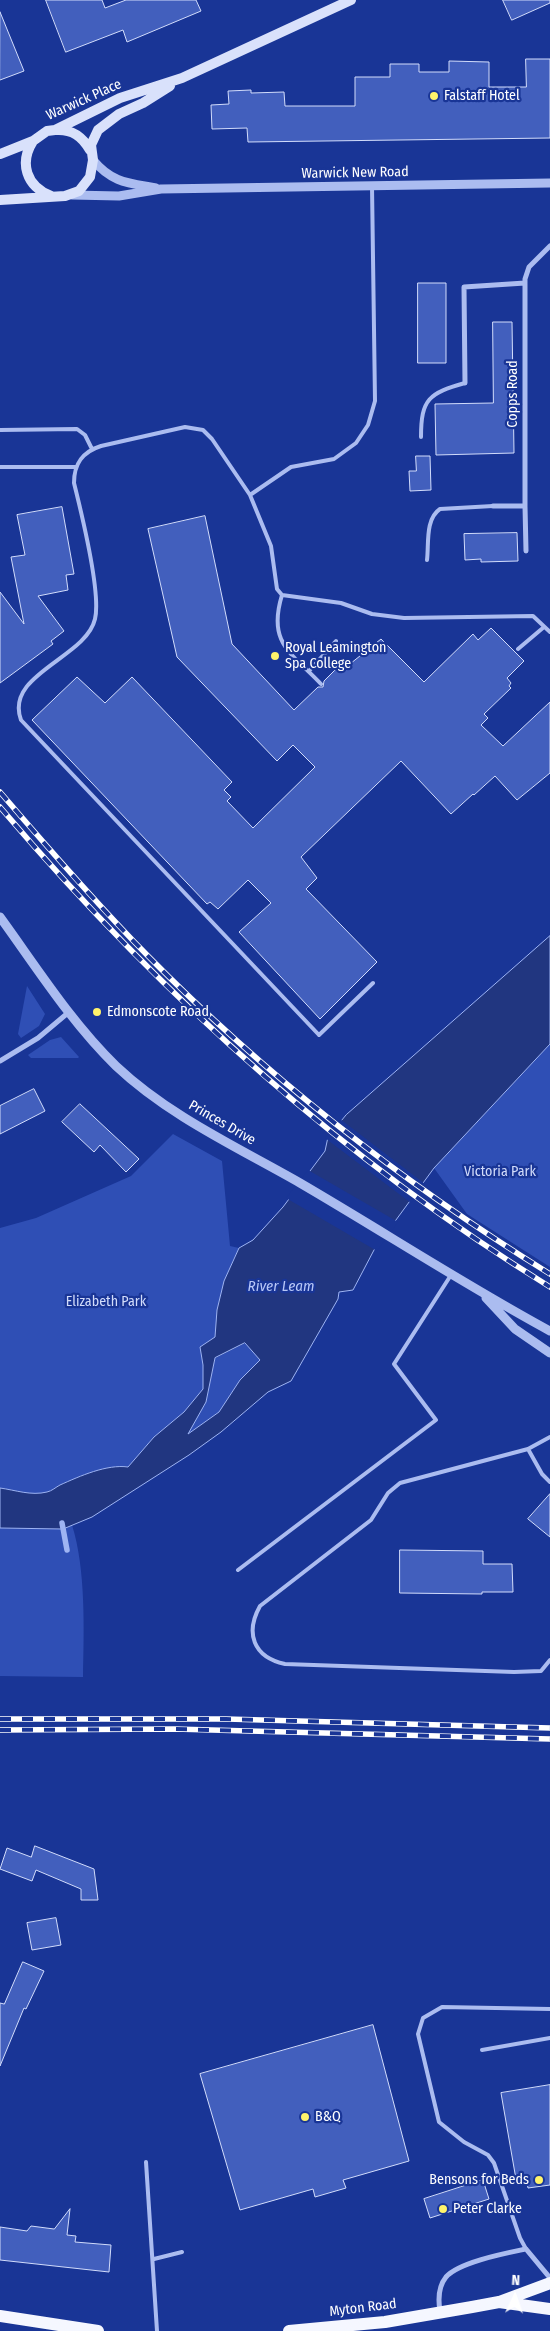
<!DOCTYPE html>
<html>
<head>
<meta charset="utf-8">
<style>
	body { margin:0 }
	#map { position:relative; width:550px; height:2331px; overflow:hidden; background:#193596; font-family:"Fira Sans Condensed",sans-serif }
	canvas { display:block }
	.north { position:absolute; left:490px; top:2271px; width:50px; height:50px; -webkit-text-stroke:4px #193596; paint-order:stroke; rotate:3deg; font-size:14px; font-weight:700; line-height:20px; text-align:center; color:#fff }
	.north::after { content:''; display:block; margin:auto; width:18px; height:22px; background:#fff; clip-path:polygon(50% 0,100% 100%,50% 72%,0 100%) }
</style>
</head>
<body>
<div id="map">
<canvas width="550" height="2331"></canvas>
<div class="north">N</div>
</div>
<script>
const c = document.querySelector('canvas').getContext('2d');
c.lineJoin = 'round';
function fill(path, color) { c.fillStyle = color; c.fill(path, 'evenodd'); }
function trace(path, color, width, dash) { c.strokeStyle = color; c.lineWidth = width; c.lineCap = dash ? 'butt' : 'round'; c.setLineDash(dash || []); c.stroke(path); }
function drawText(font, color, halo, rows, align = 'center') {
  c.font = font + ' "Fira Sans Condensed",sans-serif'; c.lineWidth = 4.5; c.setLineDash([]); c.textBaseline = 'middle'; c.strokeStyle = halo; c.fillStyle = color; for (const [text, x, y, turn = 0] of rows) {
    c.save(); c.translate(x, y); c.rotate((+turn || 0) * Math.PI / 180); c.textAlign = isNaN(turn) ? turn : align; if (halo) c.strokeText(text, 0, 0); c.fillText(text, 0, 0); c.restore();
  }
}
fill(new Path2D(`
	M27,986L45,1014L39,1026L21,1038L18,1034Z
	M61,1037L79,1057L78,1058H31L28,1055L50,1040Z
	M550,1044V1267L467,1214L434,1168Z
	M173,1134L222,1161L230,1246L239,1248C224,1276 218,1306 215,1337L200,1347L203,1365V1389L184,1412L154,1437L128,1467C107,1464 80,1476 60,1485C56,1487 52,1491 47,1492C31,1496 15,1490 0,1488V1228L36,1218L131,1176Z
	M244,1343L261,1359L240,1380L219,1412L187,1435L206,1402L215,1358Z
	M72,1525C86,1569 84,1631 83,1677L0,1676V1528L63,1529Z`), '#2f4fb5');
const water = new Path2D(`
	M550,936V1044L434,1168L374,1250L353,1290L339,1292L338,1299L291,1381L268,1392L221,1432L189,1455L92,1517L63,1529L0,1528V1488C15,1490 31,1496 47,1492C52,1491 56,1487 60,1485C80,1476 107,1464 128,1467L154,1437L184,1412L203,1389V1365L200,1347L215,1337L217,1310L224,1281L239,1248L253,1240L283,1207L325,1151L328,1137L346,1115ZM245,1343L260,1360L240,1380L219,1412L188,1434L206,1402L215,1358Z`);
fill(water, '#213680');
trace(water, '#9eb4f3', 1);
fill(new Path2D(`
	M340,1119L425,1184L411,1203L325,1138Z
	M308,1170L398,1222L377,1251L286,1198Z`), '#193596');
trace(new Path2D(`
	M62,1523L67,1550`), '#9eb4f3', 5.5);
const building = new Path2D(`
	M46,0H102L105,8L126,0H196L201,11L127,42L123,30L66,52Z
	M503,0H550V3L512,20Z
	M0,12L24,71L0,80Z
	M526,59H550V138L248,142L247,128L212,129L211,105L229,104L228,91L251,90V93L284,92L285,106H355V77H390V64H419V72H449V61L489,62V87H526Z
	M418,283H446V363H418Z
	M493,322H512L514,453L436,455L435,404L493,403Z
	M416,456H430L431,490L410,491L409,471H416Z
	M62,507L74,574L66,575L68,590L38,596L64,631L51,641L53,644L0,683V592L24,624L11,557L25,555L17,515Z
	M205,516L232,644L294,710L318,687H323L324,681L337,668L340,672L381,639L424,682L473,634L478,640L491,628L524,661L507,678L511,683L509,686L511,688L484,714L488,718L481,725L503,746L550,702V773L517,800L495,776L474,795L473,794L451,814L401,761L301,857L317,878L306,889L377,962L320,1019L239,932L271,903L248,880L218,909L210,902L207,904L32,720L77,677L105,703L132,677L232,782L224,790L231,797L227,801L253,828L315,767L293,745L277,761L177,657L148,529Z
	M517,533L518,561L481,562V559L465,560L464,534Z
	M34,1089L45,1111L0,1134V1106Z
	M80,1104L139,1159L126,1172L100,1145L94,1152L62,1122Z
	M550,1494V1537L528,1519Z
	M400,1550L483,1551V1564H512L513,1592H482V1594L400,1593Z
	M35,1846L94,1869L98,1900H81V1889L36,1870L32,1881L0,1869L7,1848L31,1857Z
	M56,1918L61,1945L32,1950L27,1923Z
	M23,1962L44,1971L26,2009L24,2008L0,2066V2003L4,2004Z
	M373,2025L409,2161L343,2180L346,2188L315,2197L313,2189L240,2210L200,2074Z
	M550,2085V2185L528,2188L527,2183L517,2185L501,2093Z
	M483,2180L489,2199L430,2218L424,2199Z
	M70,2209L67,2235L76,2236L75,2242L111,2245L109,2272L0,2260V2227L27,2231L31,2226L54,2229Z`);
fill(building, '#425fbd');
trace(building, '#d2dcfb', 1);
trace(new Path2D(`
	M0,430L77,429L85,435L92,449
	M421,437C421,399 429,393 465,383
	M0,467H76
	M250,495L291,467L334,459L356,443L368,425L375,401L372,186
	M427,560C429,544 425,519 440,509L493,506
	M282,595C267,644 292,653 321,684
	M518,649L544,627
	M309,671L336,641
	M373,983L319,1035L21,720C4,674 86,658 95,619C101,594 81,511 74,483C74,464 82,452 101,446L185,427L203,430L212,439L250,495L271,546L277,589L282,595L341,603L372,614L404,618L533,616L550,632
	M550,1437L528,1449L400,1483L388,1493L371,1520L260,1606C245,1633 253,1657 285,1664L514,1672L541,1671L550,1660
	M528,1449L542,1474L550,1482
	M238,1570L436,1420L394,1364L451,1275
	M482,2050L550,2038
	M146,2162L157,2331
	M526,2249L520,2238L494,2163L488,2155L464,2142L439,2122L418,2034L423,2018L442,2007L550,2009
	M154,2259L182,2252`), '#abbcf0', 4);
trace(new Path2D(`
	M465,383L464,287L525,283
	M493,506H525L526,551
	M525,506V279L529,267L550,246
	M0,1061L38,1038L69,1012
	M440,2311C438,2299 438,2287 446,2277C459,2262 507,2253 526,2249L550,2278`), '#abbcf0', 5);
trace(new Path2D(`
	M93,160C112,183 129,183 156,188
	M72,195L119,196L161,189L550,183
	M0,917C37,968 71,1022 116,1066C169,1116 237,1147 300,1183C384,1232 465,1285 550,1331
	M486,1298L515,1329L550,1353`), '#abbcf0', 9);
trace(new Path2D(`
	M56,130C72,129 82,136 90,150
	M33,141C19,163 26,186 51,196
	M0,154L33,141L47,131L55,130L120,98L182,78L351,0
	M0,200L65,196L79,191L90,177L93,160L91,145L98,130L119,114L143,103L170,86`), '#d9e1fb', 10);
trace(new Path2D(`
	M499,2302L550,2309
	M0,2316L98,2331
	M289,2331L385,2322L472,2307L499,2302L550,2283`), '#f5f7ff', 12);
const rail = new Path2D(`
	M0,792C48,848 96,903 147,955C267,1077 405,1184 550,1274
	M0,807C160,995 340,1157 550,1287
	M0,1719H226L550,1728
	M0,1730L174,1729L550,1739`);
trace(rail, '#fff', 5.5);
trace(rail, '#193596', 4, [11]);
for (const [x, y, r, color] of [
	[434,96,5,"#fff36b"],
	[275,656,5,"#fff36b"],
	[97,1012,5,"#fff36b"],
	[305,2117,5,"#fff36b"],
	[539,2180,5,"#fff36b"],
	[443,2209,5,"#fff36b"]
]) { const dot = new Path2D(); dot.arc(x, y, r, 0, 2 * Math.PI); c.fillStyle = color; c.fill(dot); trace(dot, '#193596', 2); }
drawText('14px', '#fff', '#193596', [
	["Falstaff Hotel",444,96],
	["Royal Leamington",285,648],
	["Spa College",285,664],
	["Edmonscote Road",107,1012],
	["B&Q",315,2117],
	["Bensons for Beds",529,2180,"right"],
	["Peter Clarke",453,2209]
], 'left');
drawText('14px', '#fff', '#193596', [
	["Warwick Place",84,100,-24],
	["Warwick New Road",355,173,-1],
	["Copps Road",513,394,-90],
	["Princes Drive",222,1123,30],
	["Myton Road",363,2308,-7]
]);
drawText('14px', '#d2dcfb', '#193596', [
	["Victoria Park",500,1172],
	["Elizabeth Park",106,1302]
]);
drawText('italic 15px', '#b8c7f7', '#193596', [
	["River Leam",281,1287]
]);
</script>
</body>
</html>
